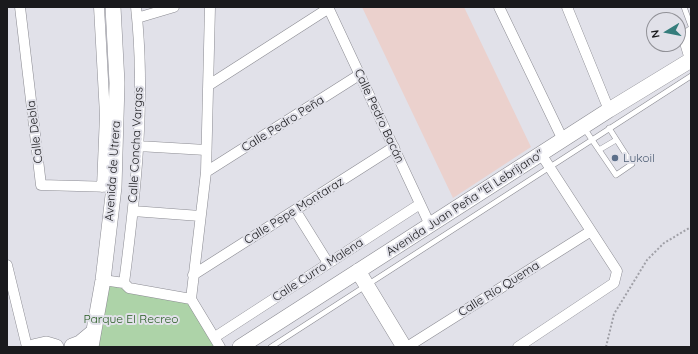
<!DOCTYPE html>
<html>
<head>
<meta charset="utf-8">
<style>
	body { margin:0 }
	#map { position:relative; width:698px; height:354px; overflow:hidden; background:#e1e1e9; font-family:Quicksand,sans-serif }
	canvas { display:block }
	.frame { position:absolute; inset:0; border:8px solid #1a1a1d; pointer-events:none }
	.north { position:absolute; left:646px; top:12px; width:40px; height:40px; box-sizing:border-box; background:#e1e1e9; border:1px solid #919197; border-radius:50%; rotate:260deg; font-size:11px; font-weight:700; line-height:16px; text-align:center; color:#1a1a1d }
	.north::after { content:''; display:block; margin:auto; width:14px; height:18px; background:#357d7c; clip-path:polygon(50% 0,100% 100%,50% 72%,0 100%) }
</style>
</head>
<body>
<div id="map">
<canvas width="698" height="354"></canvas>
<div class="frame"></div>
<div class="north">N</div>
</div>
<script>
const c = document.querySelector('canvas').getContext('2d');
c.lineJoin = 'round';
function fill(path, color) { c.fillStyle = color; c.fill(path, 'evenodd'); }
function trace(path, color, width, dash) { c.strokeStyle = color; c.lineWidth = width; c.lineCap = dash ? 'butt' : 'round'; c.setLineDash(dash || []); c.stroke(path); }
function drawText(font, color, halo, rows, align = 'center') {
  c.font = font + ' Quicksand,sans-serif'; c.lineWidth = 4; c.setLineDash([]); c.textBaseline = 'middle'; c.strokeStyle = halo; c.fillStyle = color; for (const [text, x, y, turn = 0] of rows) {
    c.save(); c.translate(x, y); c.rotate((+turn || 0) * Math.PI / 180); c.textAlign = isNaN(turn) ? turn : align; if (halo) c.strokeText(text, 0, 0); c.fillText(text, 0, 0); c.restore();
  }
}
fill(new Path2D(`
	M362,7H464L531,147L453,198Z`), '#ebd1cd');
fill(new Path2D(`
	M107,285L188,302L215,347H98Z`), '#add3a8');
const lane = new Path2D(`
	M684,7L691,26
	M584,128L616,175L632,164L609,128
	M599,150L616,140
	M271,347L691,76`);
const street = new Path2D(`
	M20,7L41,185L114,187
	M99,7L105,115L102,187
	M328,7L430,225
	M499,7L563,140
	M567,7L609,110
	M137,18L174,7
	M209,85L329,8
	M138,146L206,150
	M206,172L359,75
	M295,210L328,263
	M133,211L200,216
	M7,265L27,347
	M193,275L394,147
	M103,280L124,283L129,288L191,299L220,347
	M124,283C136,192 146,99 136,7
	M191,299L206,172L210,7
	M215,337L420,204
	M407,347L591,231
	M518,347L614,283L617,271L541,154`);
const secondary = new Path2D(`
	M691,34L688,44L691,54
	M358,271L404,347
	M72,346L80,343L92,333
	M33,347L46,344L56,347
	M91,347L103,280L114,187L117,83L113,7
	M240,347L609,110L691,60`);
trace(lane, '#8b8b92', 6);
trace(street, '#8b8b92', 11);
trace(secondary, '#8b8b92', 16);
trace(new Path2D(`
	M606,347L614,314L647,260L664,243L691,227`), '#a0a0a7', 2, [2, 2]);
trace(lane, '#fff', 5);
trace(street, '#fff', 10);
trace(secondary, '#fff', 15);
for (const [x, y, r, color] of [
	[615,158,4,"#5c6f8a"]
]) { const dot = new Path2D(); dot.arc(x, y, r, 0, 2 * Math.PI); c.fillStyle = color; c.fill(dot); trace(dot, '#e1e1e9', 1.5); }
drawText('12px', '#1a1a1d', '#e1e1e9', [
	["Calle Pedro Bacán",379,116,65],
	["Calle Pedro Peña",283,124,-32],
	["Calle Debla",35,132,-97],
	["Calle Concha Vargas",136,145,-87],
	["Avenida de Utrera",113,171,-86],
	["Avenida Juan Peña \"El Lebrijano\"",465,203,-33],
	["Calle Pepe Montaraz",294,211,-32],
	["Calle Curro Malena",318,270,-33],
	["Calle Río Quema",499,289,-32]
]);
drawText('12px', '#4e5e75', '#e1e1e9', [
	["Lukoil",623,158]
], 'left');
drawText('12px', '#255a20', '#e1e1e9', [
	["Parque El Recreo",131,319]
]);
</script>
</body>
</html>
